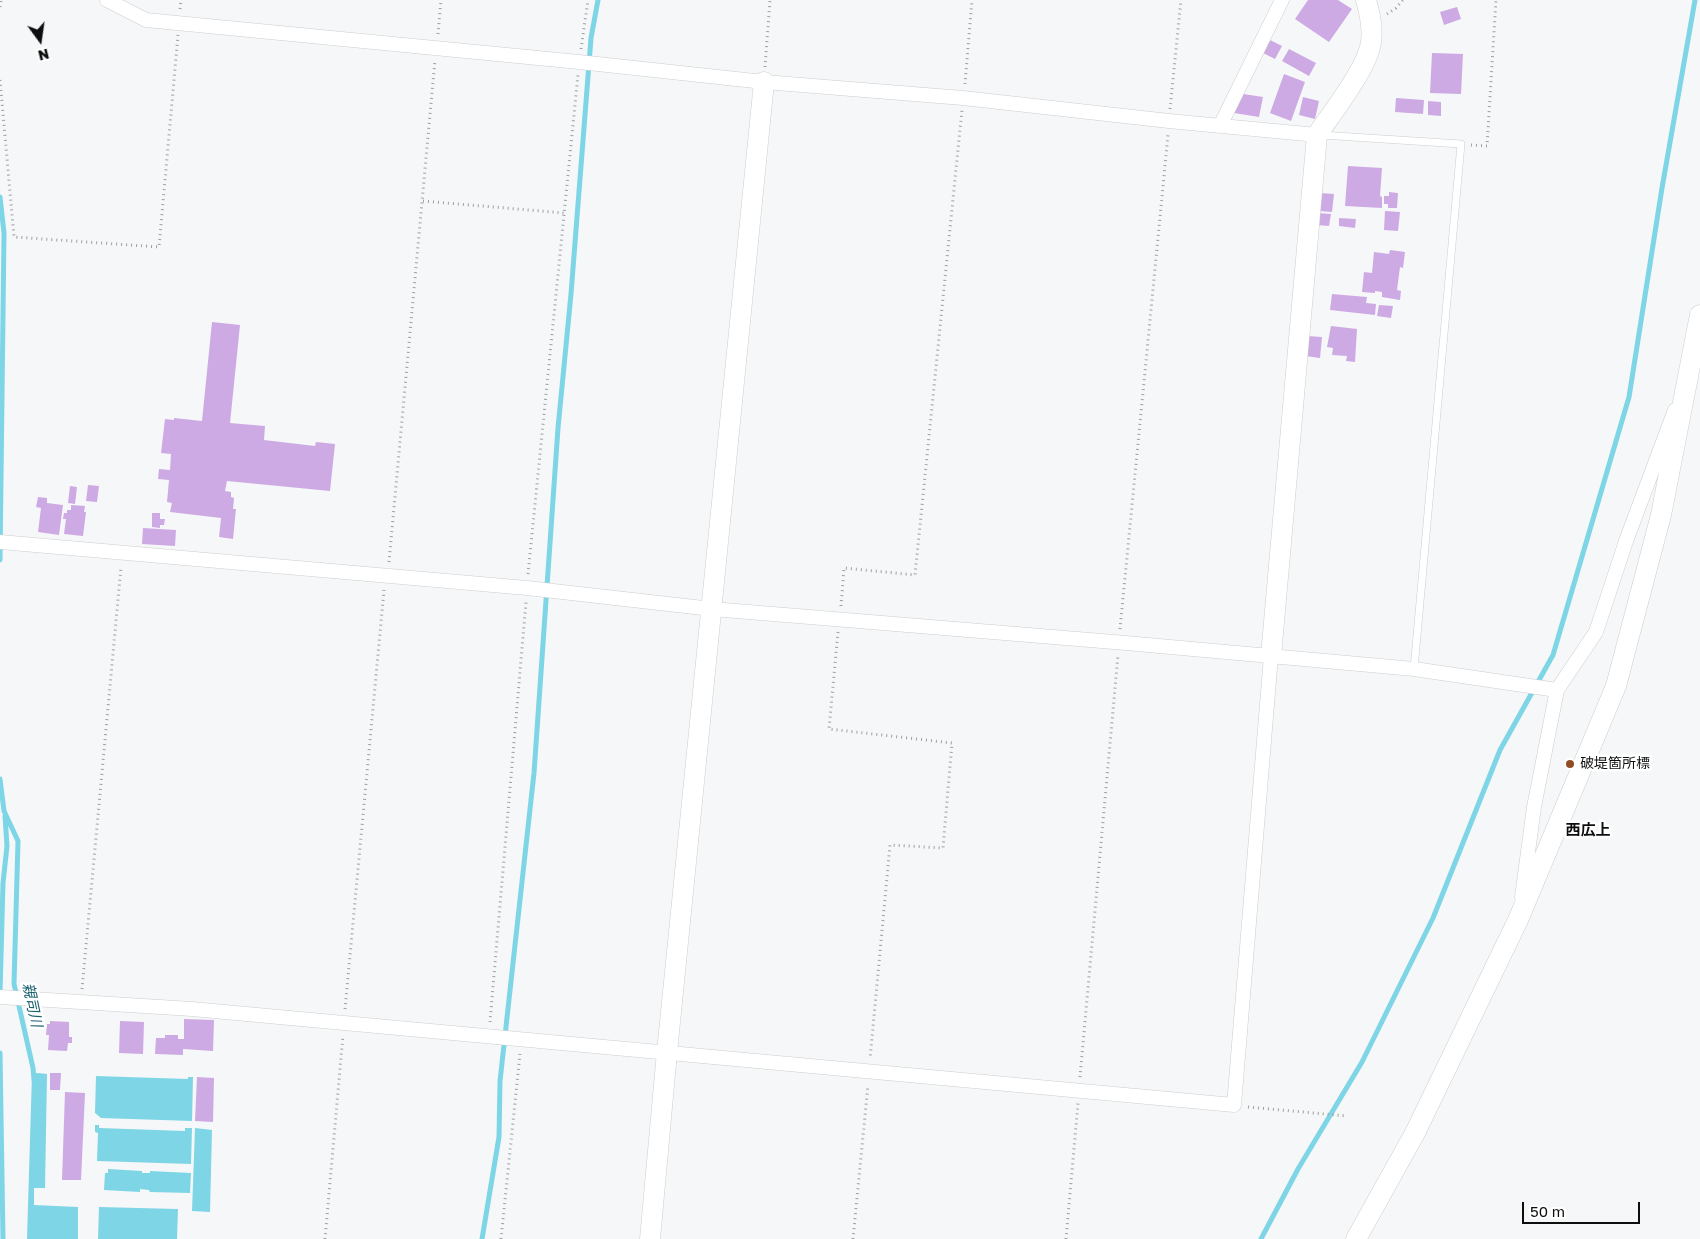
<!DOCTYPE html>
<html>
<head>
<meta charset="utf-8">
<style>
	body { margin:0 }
	#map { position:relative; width:1700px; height:1239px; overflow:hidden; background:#f6f7f9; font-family:"Golos Text",sans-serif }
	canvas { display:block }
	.north { position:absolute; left:15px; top:15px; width:50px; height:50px; -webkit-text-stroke:4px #fff; paint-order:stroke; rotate:166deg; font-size:14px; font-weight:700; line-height:20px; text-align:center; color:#0d0e0e }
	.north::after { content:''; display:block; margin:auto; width:18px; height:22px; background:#0d0e0e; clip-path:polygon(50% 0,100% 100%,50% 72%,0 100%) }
	.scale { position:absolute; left:1522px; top:1202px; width:118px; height:22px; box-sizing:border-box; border:2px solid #0d0e0e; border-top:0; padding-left:6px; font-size:15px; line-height:18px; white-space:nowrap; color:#0d0e0e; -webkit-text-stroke:4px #fff; paint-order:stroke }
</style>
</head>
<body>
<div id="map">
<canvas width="1700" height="1239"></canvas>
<div class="north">N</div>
<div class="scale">50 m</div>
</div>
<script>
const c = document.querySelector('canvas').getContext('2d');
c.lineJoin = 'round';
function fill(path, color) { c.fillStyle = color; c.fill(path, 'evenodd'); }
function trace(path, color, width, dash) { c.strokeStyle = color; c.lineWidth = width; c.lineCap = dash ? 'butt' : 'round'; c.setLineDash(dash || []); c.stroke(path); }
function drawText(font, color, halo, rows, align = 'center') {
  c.font = font + ' "Golos Text","Noto Sans JP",sans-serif'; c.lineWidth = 5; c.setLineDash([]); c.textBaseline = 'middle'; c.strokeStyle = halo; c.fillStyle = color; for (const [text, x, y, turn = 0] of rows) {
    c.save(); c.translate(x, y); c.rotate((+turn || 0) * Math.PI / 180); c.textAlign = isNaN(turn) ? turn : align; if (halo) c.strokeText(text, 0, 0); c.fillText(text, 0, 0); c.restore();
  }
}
fill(new Path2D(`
	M38,1073L47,1074L45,1188H34V1205L78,1207V1239H27L32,1074Z
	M96,1076L188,1079V1077H193L192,1121L101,1118L95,1113Z
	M95,1125H99V1128L185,1131V1128H192L191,1164L97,1161L98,1133L95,1132Z
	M195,1128L212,1130L210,1212L192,1211Z
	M108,1169L142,1171V1173H150V1171L191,1173L190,1193L150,1192L149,1190L140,1189V1192L104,1190L105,1173H108Z
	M99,1207L178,1209L177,1239H98Z`), '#7dd5e6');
trace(new Path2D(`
	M0,197L4,233L0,560
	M0,779L4,811L18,841L14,984L33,1068L34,1080
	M0,993L3,883L7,846L5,816
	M0,1053L3,1239
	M482,1239L499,1137L500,1081L534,773L558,428L571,294L591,38L598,0
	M1261,1239L1298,1169L1362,1062L1433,918L1500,750L1553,655L1629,397L1662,188L1695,0`), '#7dd5e6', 5);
fill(new Path2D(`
	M1308,0H1338L1352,9L1329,42L1295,19Z
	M1457,7L1461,19L1444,25L1440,12Z
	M1268,39L1282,46L1275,59L1261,52Z
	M1289,49L1316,63L1309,76L1282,61Z
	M1432,53L1463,54L1461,94L1430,93Z
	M1284,74L1305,82L1291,121L1270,113Z
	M1237,93L1263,97L1259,117L1234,113Z
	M1303,97L1319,101L1315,119L1299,115Z
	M1396,98L1424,100L1423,114L1395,112Z
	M1428,101L1441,102V116L1428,115Z
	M1348,166L1382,168L1380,196L1382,197V208L1345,206Z
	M1389,192L1398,193L1397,208H1388V204H1384V196H1389Z
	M1319,193L1334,194L1332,212L1318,211Z
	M1385,211L1400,212L1398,231L1384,230Z
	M1317,213L1331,214L1329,226L1316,225Z
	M1339,218L1356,219L1355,228L1339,226Z
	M1390,250L1405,252L1403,268L1400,267L1397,290L1401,291L1400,300L1382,297V292L1375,291V293L1362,292L1364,272L1372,273L1374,252L1389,254Z
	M1332,294L1367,297L1366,303L1376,304L1375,315L1330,310Z
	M1379,305L1393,306L1391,318L1377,316Z
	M212,322L240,325L230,423L265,426L264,440L315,446L316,442L335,444L330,491L227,481L225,491L231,492V497L234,498L233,509H236L233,539L219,537L221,518L170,512L172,503L167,502L169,480L158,479L159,469L170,470L171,454L161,453L165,419L174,420V418L202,421Z
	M1331,326L1357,329L1355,362L1346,361L1347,356L1332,355L1333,348L1327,347Z
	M1307,336L1322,337L1320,358L1305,356Z
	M88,485L99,486L97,502L86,501Z
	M70,486L77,487L75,504L68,503Z
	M38,497L47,498V503L63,505L59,535L38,532L41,508L36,507Z
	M71,505L85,506L84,512H86L83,536L64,534L66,519H63L64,513H67V510H71Z
	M152,513H160V519H165L164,525H160V528L152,527Z
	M143,528L176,530L175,546L142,544Z
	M184,1019L214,1020L213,1051L183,1049V1055L155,1054L156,1038H165V1035H178V1039H184Z
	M50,1021L69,1022V1037H72V1043H68L67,1051L48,1050L49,1035H46L47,1024H50Z
	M120,1021L144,1022L143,1054L119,1053Z
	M50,1073H61L60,1090H50Z
	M197,1077L214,1078L213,1122L195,1121Z
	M65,1092L85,1093L81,1180H62Z`), '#cdaae3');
const lane = new Path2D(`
	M1321,135L1461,144L1414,669`);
const street = new Path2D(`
	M107,0L146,20L579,62L764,82L963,98L1169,121L1317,135
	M1220,126L1282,0
	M0,542L527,588L712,609L1126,643L1414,669L1557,690
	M1522,897L1534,807L1557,690L1596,632L1626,541L1675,410
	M0,997L192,1009L1234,1105L1271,656`);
const secondary = new Path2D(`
	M1271,656L1317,135C1332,113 1368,67 1371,42C1373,27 1370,14 1366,0
	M650,1239L667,1052L764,82
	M1356,1239L1415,1133L1518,920L1616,686L1661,515L1700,315`);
trace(lane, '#cbcdce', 8);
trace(street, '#cbcdce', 15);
trace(secondary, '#cbcdce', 21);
trace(new Path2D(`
	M0,7L1,0
	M180,9L181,0
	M1387,14L1396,8L1403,0
	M438,34L441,0
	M581,49L588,0
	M765,67L770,0
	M0,80L14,237L159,247L178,35
	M965,84L972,0
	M1170,109L1181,0
	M1471,145L1487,146L1496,0
	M423,201L564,213
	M389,562L435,60
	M528,574L578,75
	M841,606L844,568L915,575L962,110
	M1120,629L1168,135
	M838,632L829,729L952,743L943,848L890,845L870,1059
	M82,989L121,567
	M345,1009L384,590
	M490,1022L526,602
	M1080,1077L1118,655
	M1248,1107L1347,1116
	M325,1239L343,1035
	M501,1239L520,1054
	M853,1239L868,1085
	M1066,1239L1078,1103`), '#9e9fa0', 3, [1, 4]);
trace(lane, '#fff', 7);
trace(street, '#fff', 14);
trace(secondary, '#fff', 20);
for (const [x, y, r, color] of [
	[1570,764,5,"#914d22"]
]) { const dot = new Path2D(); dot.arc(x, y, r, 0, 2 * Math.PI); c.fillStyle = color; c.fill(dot); trace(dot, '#fff', 2); }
drawText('14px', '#0d0e0e', '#fff', [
	["破堤箇所標",1580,764]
], 'left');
drawText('bold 15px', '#0d0e0e', '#fff', [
	["西広上",1588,830]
]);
drawText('italic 15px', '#18606d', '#fff', [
	["親司川",32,1005,78]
]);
</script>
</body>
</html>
